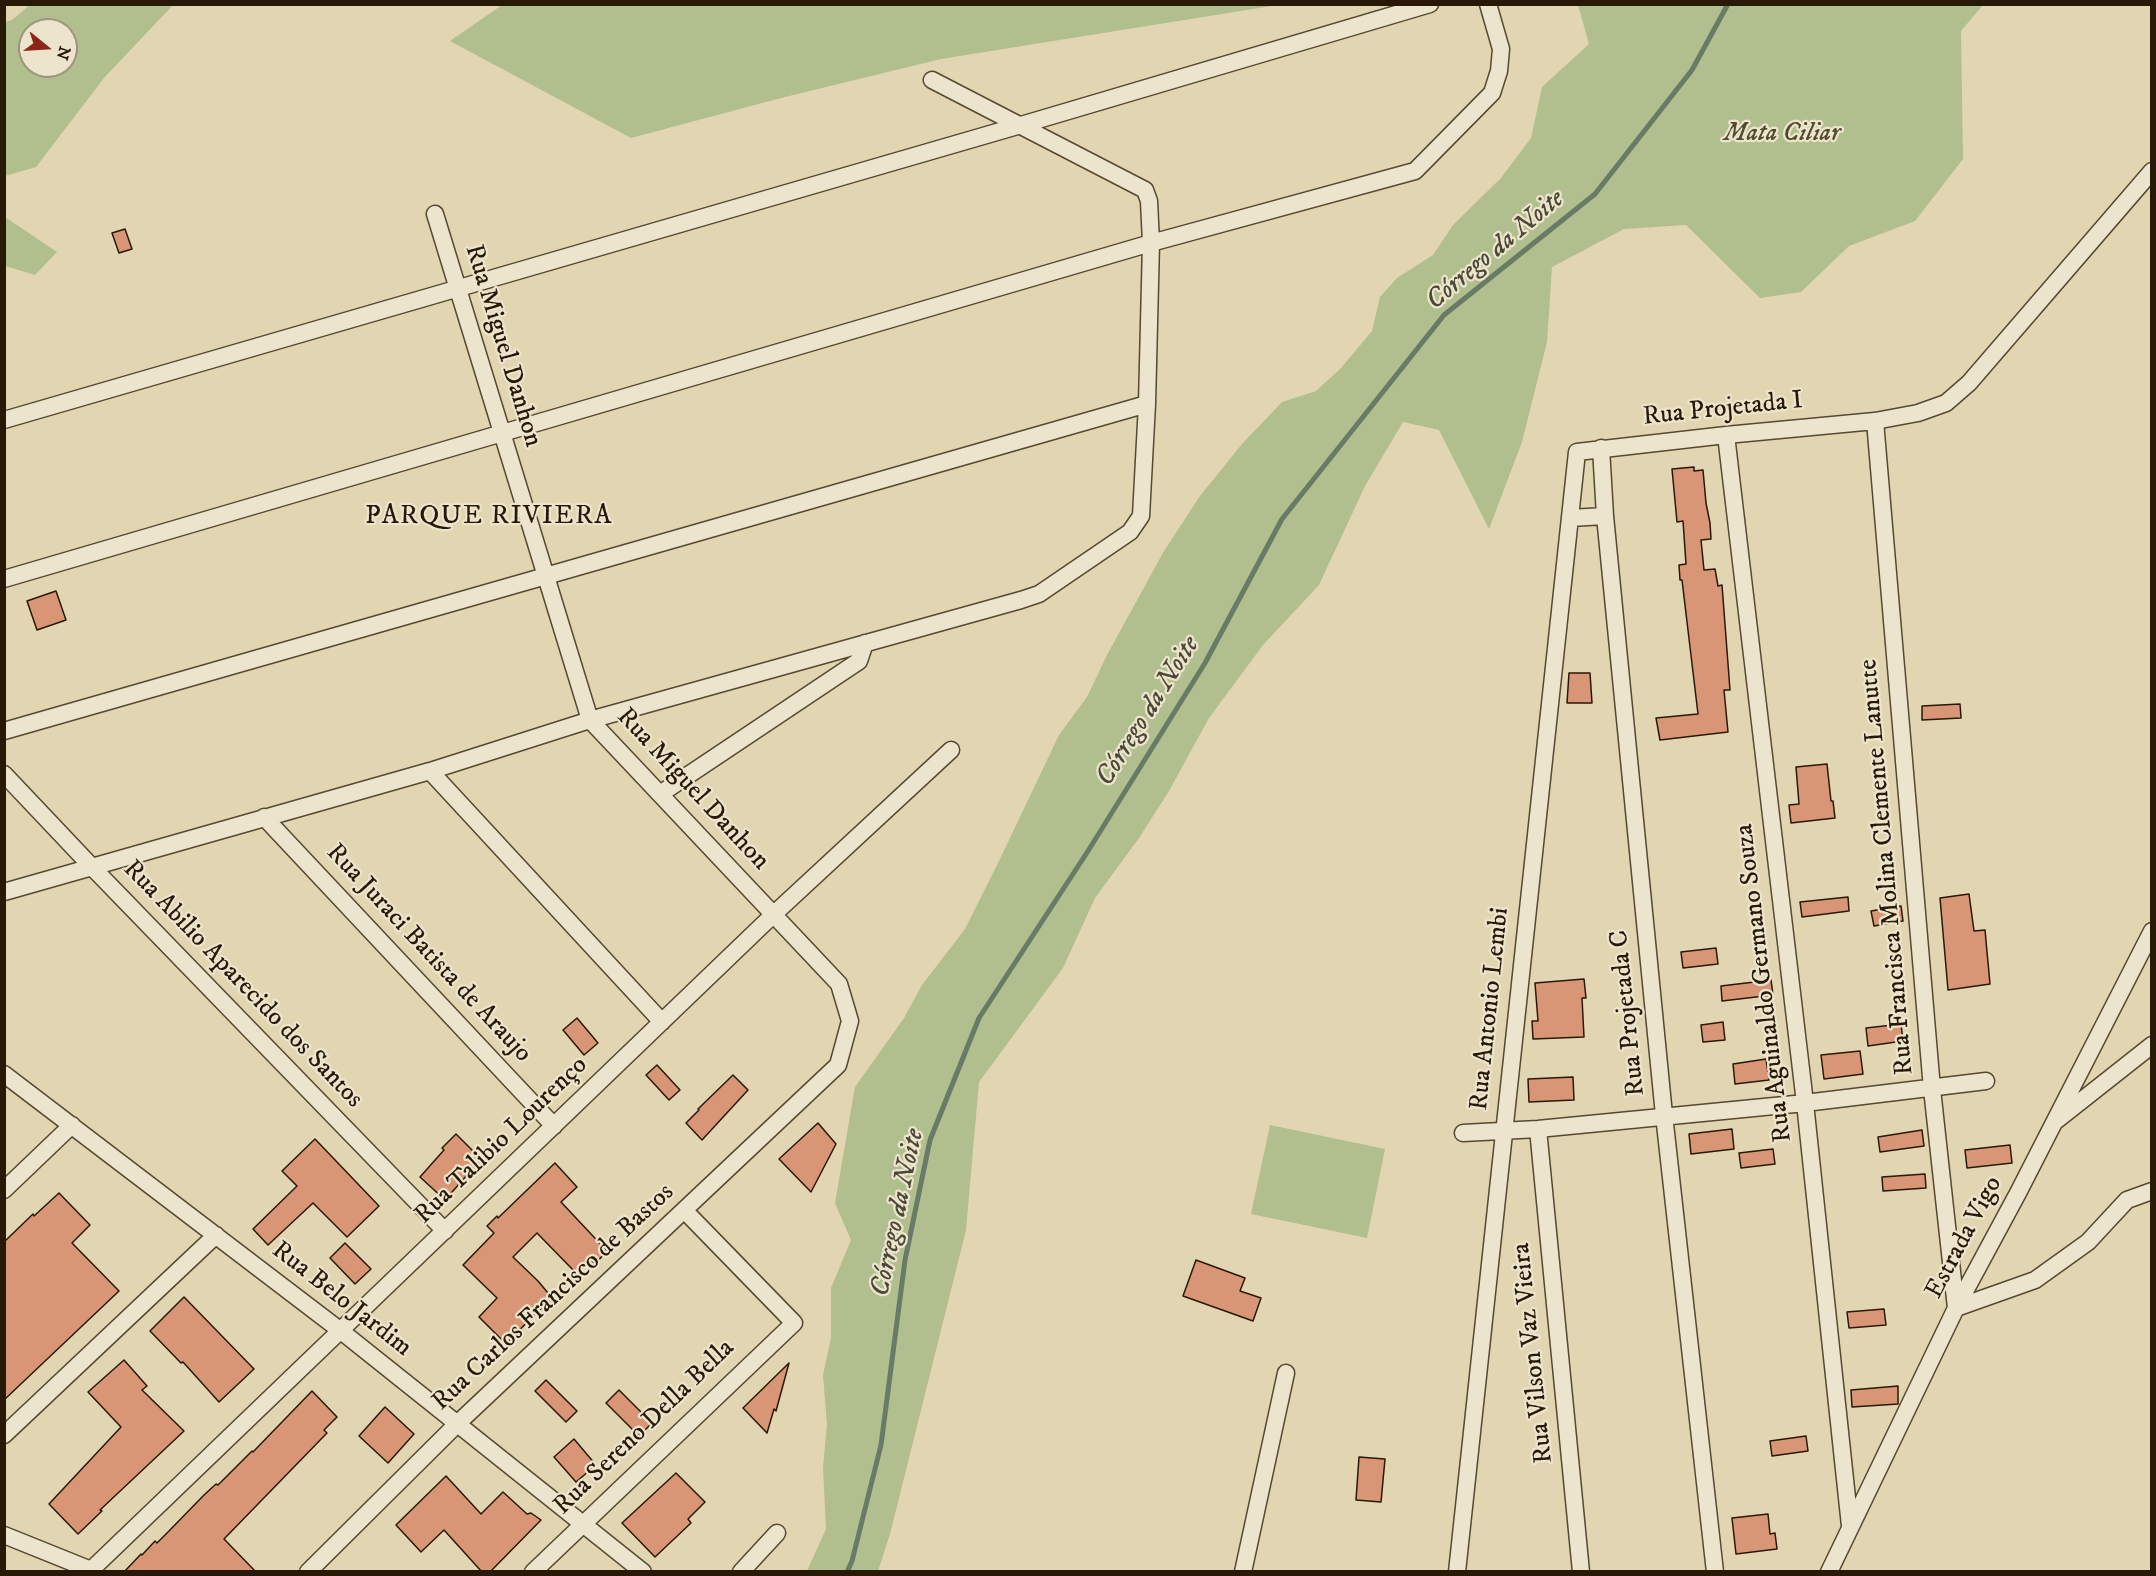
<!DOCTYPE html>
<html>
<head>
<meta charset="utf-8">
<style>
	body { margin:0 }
	#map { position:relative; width:2156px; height:1576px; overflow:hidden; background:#e1d6b1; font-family:"IM FELL DW Pica",serif }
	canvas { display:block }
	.frame { position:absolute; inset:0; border:6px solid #281906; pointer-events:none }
	.north { position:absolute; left:18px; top:18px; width:60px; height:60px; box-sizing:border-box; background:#ece4cc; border:2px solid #9e937d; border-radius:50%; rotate:108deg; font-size:16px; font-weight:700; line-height:24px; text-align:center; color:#281906 }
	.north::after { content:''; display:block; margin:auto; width:21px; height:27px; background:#8f2418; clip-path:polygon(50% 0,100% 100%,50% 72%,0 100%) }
</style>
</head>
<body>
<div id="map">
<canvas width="2156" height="1576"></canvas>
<div class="frame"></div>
<div class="north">N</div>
</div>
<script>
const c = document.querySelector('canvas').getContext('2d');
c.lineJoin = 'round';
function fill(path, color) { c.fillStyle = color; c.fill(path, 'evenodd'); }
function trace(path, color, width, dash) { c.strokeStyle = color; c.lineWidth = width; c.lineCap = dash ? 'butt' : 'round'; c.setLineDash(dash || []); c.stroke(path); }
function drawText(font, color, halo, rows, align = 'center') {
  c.font = font + ' "IM FELL DW Pica",serif'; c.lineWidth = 4.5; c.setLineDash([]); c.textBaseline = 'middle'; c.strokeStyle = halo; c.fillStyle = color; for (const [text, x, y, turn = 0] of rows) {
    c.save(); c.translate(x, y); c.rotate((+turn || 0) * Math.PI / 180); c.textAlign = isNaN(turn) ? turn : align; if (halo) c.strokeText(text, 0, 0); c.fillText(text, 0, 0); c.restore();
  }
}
fill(new Path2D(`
	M31,4L173,5L104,78L36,167L5,176V22L12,20ZM30,30H66V66H30Z
	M502,5L1278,4V5L941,59L781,98L631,138L450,41Z
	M1578,5H1983L1961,31L1963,159L1915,221L1849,246L1801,292L1760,298L1686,225L1624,229L1552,267L1547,342L1522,442L1489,529L1439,430L1403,422L1365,486L1319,585L1263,645L1209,718L1169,791L1139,838L1095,898L1063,968L979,1082L966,1230L890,1534L878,1571H807L826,1529L823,1467L827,1425L823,1375L831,1338V1288L851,1240L835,1203L855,1087L904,1018L922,985L965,929L999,861L1059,735L1087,697L1107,655L1164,551L1200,496L1242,444L1282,402L1316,391L1341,368L1372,331L1380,297L1397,278L1433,255L1453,225L1501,178L1531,138L1542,87L1589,44Z
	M5,217L57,252L35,275L5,266Z
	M1270,1125L1385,1149L1367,1238L1251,1214Z`), '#b1be8d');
trace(new Path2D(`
	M847,1572L852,1561L881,1445L905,1260L930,1140L979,1018L1088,851L1205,663L1282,519L1444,315L1595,194L1692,70L1728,4`), '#697a66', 5);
const building = new Path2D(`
	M125,229L132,249L119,253L112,233Z
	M1694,467V471L1703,470L1706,503L1710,523L1711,539L1701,540L1704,570L1715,569L1718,586L1722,585L1730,690H1724L1728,732L1660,740L1656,718L1698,714L1682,580H1680L1679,565L1686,564L1683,521L1677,522L1672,469Z
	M56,591L66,620L37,630L27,601Z
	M1569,673H1590L1592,703H1567Z
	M1960,704L1961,718L1922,720V706Z
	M1827,764L1831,801H1833L1835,818L1791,823L1789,805L1799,804L1796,767Z
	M1969,894L1974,931L1985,930L1990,984L1948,990L1940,898Z
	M1848,897L1849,911L1802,917L1800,902Z
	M1901,906L1903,921L1874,926L1871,911Z
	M1716,948L1718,964L1683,968L1681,952Z
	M1584,979L1586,998H1582L1584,1037L1533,1039L1532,1021H1538L1535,983Z
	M1771,980L1773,995L1722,1001L1721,986Z
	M577,1018L598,1043L584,1055L563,1030Z
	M1723,1022L1725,1040L1703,1042L1701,1025Z
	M1901,1024L1903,1041L1868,1046L1866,1028Z
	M1860,1051L1863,1074L1824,1079L1821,1055Z
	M1766,1059L1769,1080L1735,1084L1733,1064Z
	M657,1065L680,1090L669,1100L646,1075Z
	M733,1075L748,1090L702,1140L686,1123L699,1110L698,1109Z
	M1573,1077L1574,1100L1529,1102L1528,1079Z
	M818,1123L836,1144L811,1192L779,1159Z
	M1732,1129L1734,1149L1691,1154L1689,1134Z
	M1922,1130L1924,1146L1880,1152L1878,1137Z
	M456,1134L485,1163L471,1177L468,1174L445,1200L420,1177L444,1150L442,1148Z
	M315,1139L379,1206L347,1237L313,1203L268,1245L253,1229L297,1186L282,1171Z
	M2010,1145L2012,1163L1967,1168L1965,1150Z
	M1773,1149L1775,1164L1741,1168L1739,1153Z
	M555,1163L577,1187L561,1202L607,1251L595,1264L590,1259L575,1272L537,1233L513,1257L538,1281L553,1299L536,1313L506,1344L479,1317L497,1298L463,1265L494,1233L487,1226L497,1216L498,1218Z
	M1925,1174L1926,1188L1883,1191L1882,1177Z
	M59,1193L90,1225L72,1243L119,1291L4,1400V1242L33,1214L34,1216Z
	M345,1243L371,1269L355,1284L330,1258Z
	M1196,1260L1245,1278L1240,1291L1261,1298L1253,1321L1183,1296Z
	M184,1297L254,1369L219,1402L183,1362L181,1363L150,1331Z
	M1884,1309L1886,1325L1849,1328L1847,1312Z
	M124,1360L147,1386L142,1390L184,1431L100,1510L102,1511L78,1534L49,1504L121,1427L88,1392Z
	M789,1363L776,1411L774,1409L767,1433L743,1408Z
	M546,1380L577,1411L566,1422L535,1391Z
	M1898,1386V1404L1852,1407L1851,1390Z
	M619,1390L652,1423L639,1436L606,1403Z
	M312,1391L337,1417L324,1430L327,1433L224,1539L256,1572H124L141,1554L142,1555L155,1541L157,1543L169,1531L204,1495L216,1484L218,1485L252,1451L253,1452Z
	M385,1407L414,1434L388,1463L359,1436Z
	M1806,1436L1808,1451L1772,1456L1770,1441Z
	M574,1439L596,1465L576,1482L554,1457Z
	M1359,1457L1385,1459L1381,1502L1356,1500Z
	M676,1473L705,1502L688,1519L691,1523L655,1557L622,1523Z
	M446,1476L481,1514L503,1492L527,1514L531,1513L541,1520L490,1572H482L444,1530L421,1552L396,1525Z
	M1768,1514L1770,1534L1775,1533L1777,1549L1736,1554L1732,1518Z`);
fill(building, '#d99676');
trace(building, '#281906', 1.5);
const minor = new Path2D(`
	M4,420L1021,125L1430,4
	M1875,421L1932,1089L1956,1308L2035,1280L2088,1242L2127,1200L2152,1191
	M1726,435L1805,1103L1850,1526
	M1601,448L1605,516L1664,1115L1715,1572
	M1570,518L1605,516
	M4,579L1151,243L1415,171L1492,93L1499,71L1501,49L1488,4
	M4,731L1147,404
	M430,771L662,1022
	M4,774L92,867L445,1231
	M660,794L859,661L865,643
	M264,817L554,1126
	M4,892L430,771L590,720L1021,600L1039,594L1130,532L1141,516L1147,404L1151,243L1149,201L1145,190L932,80
	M4,1074L341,1331L643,1572
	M2057,1120L2152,1045
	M1538,1129L1581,1572
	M1463,1133L1538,1129L1805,1103L1986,1081
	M4,1190L72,1125
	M4,1435L216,1235
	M4,1535L91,1570L774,914L951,750
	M308,1572L457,1424L838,1065L850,1021L839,984L590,720L435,214
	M533,1572L794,1323L684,1210
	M741,1572L777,1533
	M1243,1572L1286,1373
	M1457,1572L1577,452L1726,435L1875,421L1918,413L1946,403L1969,383L2152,171
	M1829,1572L1956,1308L2018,1193L2152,931`);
trace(minor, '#564831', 19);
trace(minor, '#ece4cc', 16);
drawText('italic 26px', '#514b2e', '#ece4cc', [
	["Mata Ciliar",1782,135]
]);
drawText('26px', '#281906', '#ece4cc', [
	["Rua Miguel Danhon",502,346,73],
	["Rua Projetada I",1723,410,-6],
	["Rua Miguel Danhon",692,790,47],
	["Rua Francisca Molina Clemente Lanutte",1888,867,-95],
	["Rua Juraci Batista de Araujo",428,954,47],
	["Rua Aguinaldo Germano Souza",1765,983,-97],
	["Rua Abilio Aparecido dos Santos",242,985,46],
	["Rua Antonio Lembi",1491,1009,-84],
	["Rua Projetada C",1629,1013,-96],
	["Rua Talibio Lourenço",502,1141,-44],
	["Estrada Vigo",1965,1238,-62],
	["Rua Carlos Francisco de Bastos",554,1298,-43],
	["Rua Belo Jardim",341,1300,38],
	["Rua Vilson Vaz Vieira",1534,1353,-96],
	["Rua Sereno Della Bella",645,1428,-44]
]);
drawText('italic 27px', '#494936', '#ece4cc', [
	["Córrego da Noite",1496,251,-40],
	["Córrego da Noite",1149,712,-58],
	["Córrego da Noite",899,1213,-78]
]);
c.letterSpacing = '1.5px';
drawText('27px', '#281906', '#ece4cc', [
	["PARQUE RIVIERA",489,517]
]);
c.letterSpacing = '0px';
</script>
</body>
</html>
